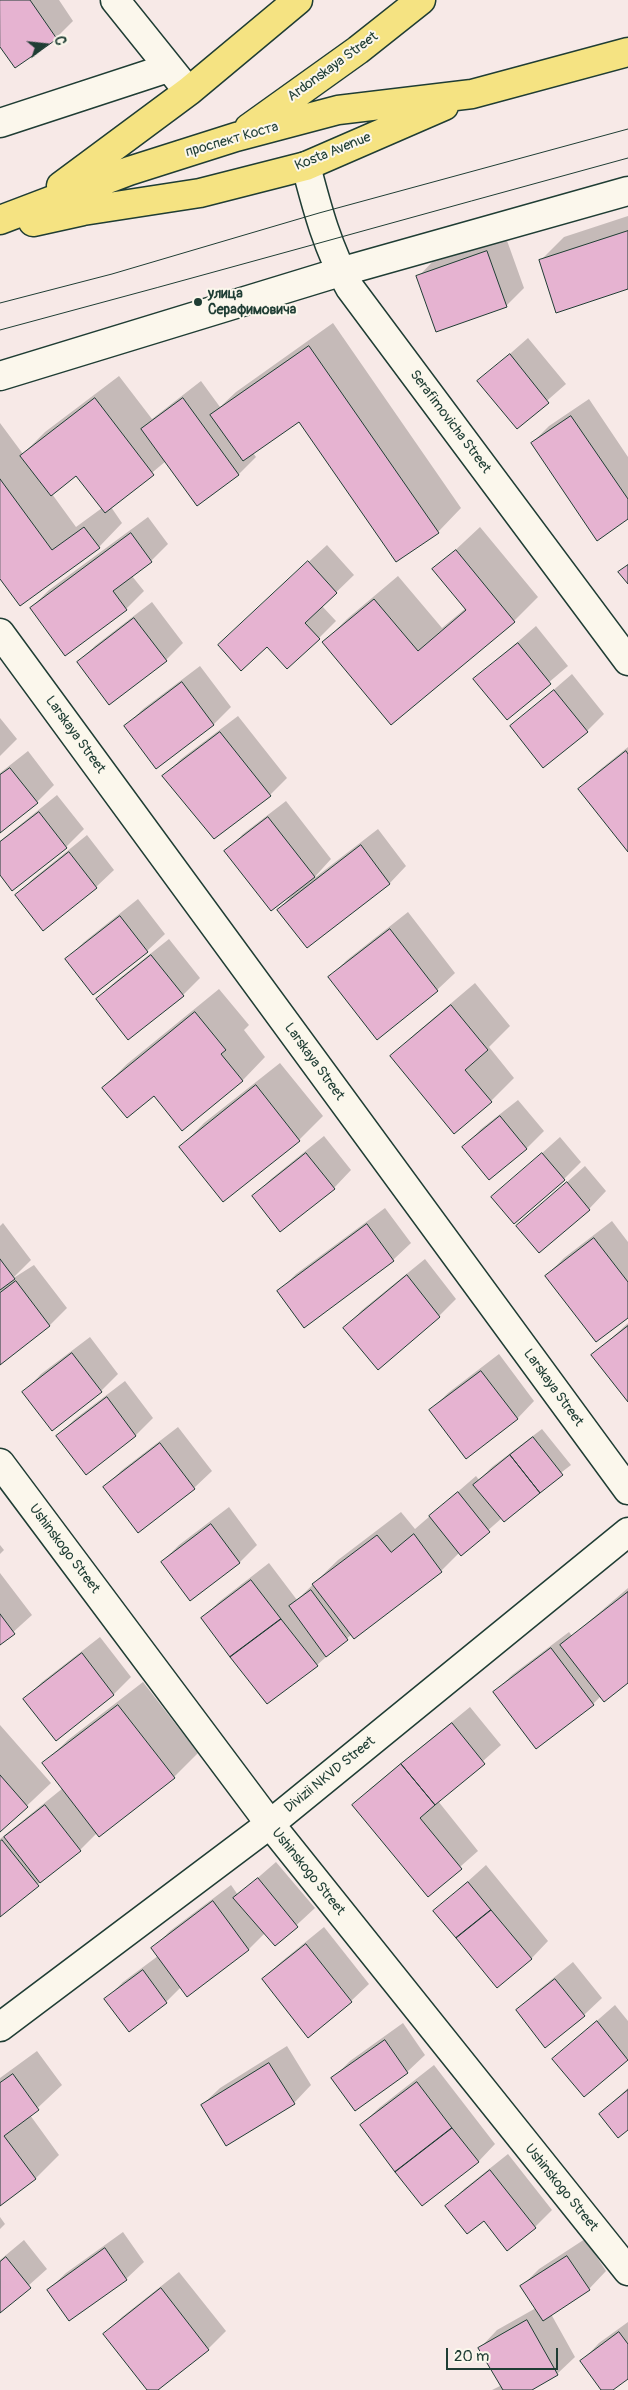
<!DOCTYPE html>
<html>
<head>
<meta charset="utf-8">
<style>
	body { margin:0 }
	#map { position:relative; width:628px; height:2390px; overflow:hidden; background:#f7e9e7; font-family:Pangolin,sans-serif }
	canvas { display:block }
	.north { position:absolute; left:20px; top:20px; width:50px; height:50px; -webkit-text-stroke:4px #fbf7ec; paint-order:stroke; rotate:74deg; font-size:14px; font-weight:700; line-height:20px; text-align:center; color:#1f3d34 }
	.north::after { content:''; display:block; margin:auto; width:18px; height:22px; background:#1f3d34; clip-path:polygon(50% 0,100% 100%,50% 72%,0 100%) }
	.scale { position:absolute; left:446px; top:2348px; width:112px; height:22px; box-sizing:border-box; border:2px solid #1f3d34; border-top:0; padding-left:6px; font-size:15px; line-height:18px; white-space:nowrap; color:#1f3d34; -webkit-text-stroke:4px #fbf7ec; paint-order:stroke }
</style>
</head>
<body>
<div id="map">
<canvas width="628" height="2390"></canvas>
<div class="north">С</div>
<div class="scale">20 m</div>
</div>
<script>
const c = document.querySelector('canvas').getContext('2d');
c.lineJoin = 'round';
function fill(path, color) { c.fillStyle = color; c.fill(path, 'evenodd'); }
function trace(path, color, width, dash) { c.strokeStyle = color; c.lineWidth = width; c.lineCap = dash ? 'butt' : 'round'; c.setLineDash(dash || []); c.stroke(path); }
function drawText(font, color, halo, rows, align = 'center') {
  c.font = font + ' Pangolin,sans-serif'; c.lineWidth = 4; c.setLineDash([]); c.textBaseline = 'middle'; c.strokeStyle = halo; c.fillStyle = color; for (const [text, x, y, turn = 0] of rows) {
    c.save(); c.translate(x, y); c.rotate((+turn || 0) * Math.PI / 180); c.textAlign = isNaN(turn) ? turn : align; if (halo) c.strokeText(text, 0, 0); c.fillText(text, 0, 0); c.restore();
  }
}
fill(new Path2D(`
	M0,0H59L73,21L56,38L0,44Z
	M628,216V288L540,261L564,237Z
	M505,235L524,288L506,306L418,277L435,259Z
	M333,323L461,508L438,532L299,421L253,453L256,457L239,474L198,505L166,461L111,507L122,523L99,547L0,577V423L23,454L45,432L119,376L152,419L201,381L220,407L236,392ZM77,475L102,508L76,527L52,494Z
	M528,338L566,384L517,427L479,381Z
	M589,399L628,457V518L532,443L549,426Z
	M148,517L168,544L151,561L132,576L144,591L126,609L65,654L31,608L49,590Z
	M480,527L538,597L514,621L391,723L324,642L347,619L398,576L442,628L466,608L434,570Z
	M327,545L354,575L322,606L336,621L319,638L267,645L237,628Z
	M152,602L183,643L166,660L78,662L96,645Z
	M536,626L568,666L507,718L475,679Z
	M200,666L231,707L214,724L157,768L126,726L143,709Z
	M572,674L604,714L587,731L512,726Z
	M238,716L287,778L270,795L164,776L181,759Z
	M0,718L17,739L0,756Z
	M628,747V850L580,789L597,772Z
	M28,751L54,785L37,802L0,831V773Z
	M57,795L84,829L66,847L13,889L0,873V841Z
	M286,801L331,859L312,880L378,829L406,866L389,884L279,910L297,889L226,852L243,834Z
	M87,835L114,870L96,887L43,929L16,895L34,878Z
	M138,899L165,934L147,951L93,993L67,959L84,942Z
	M408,912L455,973L437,990L330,977L347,960Z
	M169,939L200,978L183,995L97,1000L115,982Z
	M475,983L510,1026L489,1047L514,1078L491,1101L392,1056L416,1033Z
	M219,989L249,1025L244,1030L265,1057L242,1081L154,1094L103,1088L127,1064Z
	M280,1063L323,1116L299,1140L223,1200L181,1147L204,1123Z
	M518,1100L544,1131L527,1148L464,1147L481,1129Z
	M324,1136L351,1170L334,1188L280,1230L254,1196L271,1179Z
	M560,1137L581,1162L564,1179L493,1197Z
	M585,1166L606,1191L589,1209L518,1226Z
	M385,1208L411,1243L393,1260L279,1291L296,1274Z
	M612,1221L628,1242V1316L546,1276L564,1258Z
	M3,1223L31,1260L12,1279L34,1265L67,1308L50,1325L0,1363V1226Z
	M425,1259L456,1299L439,1316L345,1328L362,1310Z
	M628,1323V1400L593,1355Z
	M90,1337L118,1374L101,1391L24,1392L41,1374Z
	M499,1354L534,1401L517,1419L431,1410L448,1393Z
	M125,1381L153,1418L135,1436H58L75,1419Z
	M178,1427L212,1471L194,1488L105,1487L122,1470Z
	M542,1429L571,1465L502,1518L461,1554L460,1552L441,1571L354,1637L352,1634L317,1665L202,1618L220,1601L269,1563L297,1600L338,1560L401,1512L415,1529L476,1476L479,1480L492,1467Z
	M229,1507L257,1545L240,1562L190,1599L162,1562L179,1545Z
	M0,1545L4,1550L0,1554Z
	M0,1573L32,1615L0,1644Z
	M628,1588V1681L601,1696L593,1704L495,1692L512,1675L569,1632L572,1636Z
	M100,1637L131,1677L114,1694L57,1739L25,1699L42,1682Z
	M143,1682L198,1753L174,1777L100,1835L98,1832L80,1850L0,1915V1839L63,1788L44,1763L68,1740Z
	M470,1707L501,1745L438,1801L478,1851L428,1895L354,1805L371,1788Z
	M0,1725L51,1783L0,1831Z
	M276,1862L315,1908L275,1945L265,1933L248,1950L181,1987L166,2002L129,2030L106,1999L123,1982L158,1956L153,1948L170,1931L231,1885L238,1895Z
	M486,1865L548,1941L531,1959L435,1911Z
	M324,1927L369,1984L351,2001L263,1979L281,1962Z
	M573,1962L602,1998L584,2015L545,2046L518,2010L535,1993Z
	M615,2005L628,2021V2058L584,2095L553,2059Z
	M403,2023L425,2055L407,2072L355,2110L333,2078L350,2061Z
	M287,2046L311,2085L294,2103L202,2105L220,2088Z
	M37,2051L62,2085L30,2115L59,2155L36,2178L0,2205V2078Z
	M434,2065L495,2144L478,2162L361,2125L379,2108Z
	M628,2088V2129L600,2114Z
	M508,2154L552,2210L535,2227L484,2219L447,2206L464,2189Z
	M0,2217L5,2224L0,2229Z
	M123,2232L144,2262L126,2279L69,2320L48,2290L66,2273Z
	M585,2239L606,2271L589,2289L551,2314L575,2357L557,2374L529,2390H492L502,2385L480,2348L497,2330L536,2308L522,2286L539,2269Z
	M24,2240L47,2269L0,2311V2260Z
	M179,2272L226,2331L208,2349L155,2390H149L105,2334L122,2317Z
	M628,2322V2378L611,2390H603L582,2361L599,2343Z`), '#0003');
const building = new Path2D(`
	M0,0H30L57,39L15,68L0,47Z
	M628,231V289L556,313L539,260Z
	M487,251L507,307L436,332L416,276Z
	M309,346L439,533L396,562L299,422L243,461L210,415Z
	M510,354L549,403L517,429L477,381Z
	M95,398L154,475L105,513L76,476L51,496L20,456Z
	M183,398L239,475L197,506L141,429Z
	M571,416L628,499V519L597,541L531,443Z
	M0,479L52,550L84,527L100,548L20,606L0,579Z
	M131,533L152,562L113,591L127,610L65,656L30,608Z
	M456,550L515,622L391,725L322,642L374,599L418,651L466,610L432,569Z
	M308,561L337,593L305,623L320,639L287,669L267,647L241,671L218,645Z
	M628,565V584L618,572Z
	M134,618L167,661L109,705L77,662Z
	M518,643L551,684L507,720L473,679Z
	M182,682L214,725L156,769L124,726Z
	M554,690L588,732L543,768L510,726Z
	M220,732L271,796L214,839L162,776Z
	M626,751L628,754V852L578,789Z
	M10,768L38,803L0,833V775Z
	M39,812L67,848L12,891L0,875V842Z
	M268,817L315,877L271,911L224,851Z
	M361,845L390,884L307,948L277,910Z
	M69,852L97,888L43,931L15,895Z
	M120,916L148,952L93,995L65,959Z
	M390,929L438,991L377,1040L328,977Z
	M151,955L184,996L128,1040L96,999Z
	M451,1005L488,1050L465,1070L492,1102L454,1134L390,1056Z
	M195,1012L226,1050L221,1054L243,1081L182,1131L154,1096L127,1118L102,1088Z
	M256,1085L300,1141L223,1202L179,1147Z
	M500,1116L527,1149L489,1180L462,1147Z
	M306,1153L335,1189L280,1232L252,1196Z
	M542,1153L565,1180L514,1224L491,1197Z
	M567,1182L590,1210L539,1253L516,1226Z
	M367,1224L394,1261L304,1328L277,1291Z
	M594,1238L628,1282V1318L596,1342L545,1276Z
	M0,1259L15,1279L0,1290Z
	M407,1275L440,1317L378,1370L343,1328Z
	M16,1281L50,1326L0,1365V1293Z
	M628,1326V1402L591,1355Z
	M72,1353L102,1392L52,1431L22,1392Z
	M481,1371L518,1419L466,1459L429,1410Z
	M107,1397L136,1436L86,1475L56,1436Z
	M533,1437L563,1475L540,1493L510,1455Z
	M160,1443L195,1489L138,1533L103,1487Z
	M510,1455L540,1493L504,1522L473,1485Z
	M458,1492L490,1532L461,1556L429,1516Z
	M211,1524L240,1563L190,1601L161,1562Z
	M414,1534L442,1572L354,1639L312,1584L377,1535L391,1552Z
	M251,1580L281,1619L230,1657L201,1618Z
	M311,1590L348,1640L326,1657L289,1606Z
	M628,1592V1683L604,1702L560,1645Z
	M0,1614L15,1634L0,1645Z
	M281,1619L318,1666L267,1704L230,1657Z
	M551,1648L594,1705L536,1749L493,1692Z
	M82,1653L114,1695L56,1741L23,1699Z
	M118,1705L175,1778L99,1837L42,1763Z
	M452,1723L485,1764L435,1805L401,1764Z
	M401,1764L435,1805L420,1818L462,1869L428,1897L352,1805Z
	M0,1775L28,1807L0,1832Z
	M45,1805L81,1851L40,1883L4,1837Z
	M2,1840L39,1886L0,1917V1842Z
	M258,1878L298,1927L275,1946L233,1898Z
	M468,1882L491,1910L456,1938L433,1911Z
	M213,1901L249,1950L187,1997L151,1948Z
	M491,1910L532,1959L497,1988L456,1938Z
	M306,1944L352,2002L308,2038L262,1979Z
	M143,1970L167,2003L129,2032L104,1999Z
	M555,1979L585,2016L545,2048L516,2010Z
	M597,2021L628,2060L584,2097L552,2059Z
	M385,2040L408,2073L355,2111L331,2078Z
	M269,2063L295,2104L226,2146L201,2105Z
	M13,2074L39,2110L4,2136L36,2179L0,2206V2083Z
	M417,2082L452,2128L395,2172L360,2125Z
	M628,2090V2130L618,2138L599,2114Z
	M452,2128L479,2162L422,2206L395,2172Z
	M490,2170L536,2228L507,2251L484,2221L467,2234L445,2206Z
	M105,2248L127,2280L69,2321L47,2290Z
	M567,2256L590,2290L543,2321L520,2286Z
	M6,2257L31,2288L0,2313V2262Z
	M161,2288L209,2350L158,2390H147L103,2334Z
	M527,2320L558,2375L532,2390H503L478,2348Z
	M619,2332L628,2344V2379L613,2390H601L580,2361Z`);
fill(building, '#e6b3d1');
trace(building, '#1f3d34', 1);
const minor = new Path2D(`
	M115,0L180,81
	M0,123L168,68
	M306,166C317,208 328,250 350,288L628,661
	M0,376L340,272L628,191
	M0,633L628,1490
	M0,1463L270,1824L628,2271
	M0,2027L270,1824L628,1532`);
const major = new Path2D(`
	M249,128L358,50L421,0
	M61,186L189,91L298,0
	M0,220L129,171L236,137L338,110L472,94L628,52
	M33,222L83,211L200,193L306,166L444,106`);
trace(minor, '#1f3d34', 31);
trace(major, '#1f3d34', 31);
trace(minor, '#fbf7ec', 28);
trace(major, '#f5e382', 28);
trace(new Path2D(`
	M0,303L112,274L319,213L628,129
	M0,330C210,274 419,215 628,158`), '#1f3d34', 1);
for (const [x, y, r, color] of [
	[198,302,5,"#1f3d34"]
]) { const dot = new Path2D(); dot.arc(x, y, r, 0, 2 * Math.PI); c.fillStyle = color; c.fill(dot); trace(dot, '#fbf7ec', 2); }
drawText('14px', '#1f3d34', '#fbf7ec', [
	["Ardonskaya Street",333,67,-36],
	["проспект Коста",232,140,-16],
	["Kosta Avenue",333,152,-22],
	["Serafimovicha Street",450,422,53],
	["Larskaya Street",75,735,54],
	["Larskaya Street",314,1062,54],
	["Larskaya Street",553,1388,54],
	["Ushinskogo Street",64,1549,53],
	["Divizii NKVD Street",330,1775,-39],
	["Ushinskogo Street",308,1872,51],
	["Ushinskogo Street",561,2188,51]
]);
drawText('bold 14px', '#1f3d34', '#fbf7ec', [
	["улица",208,294],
	["Серафимовича",208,310]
], 'left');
</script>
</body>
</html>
